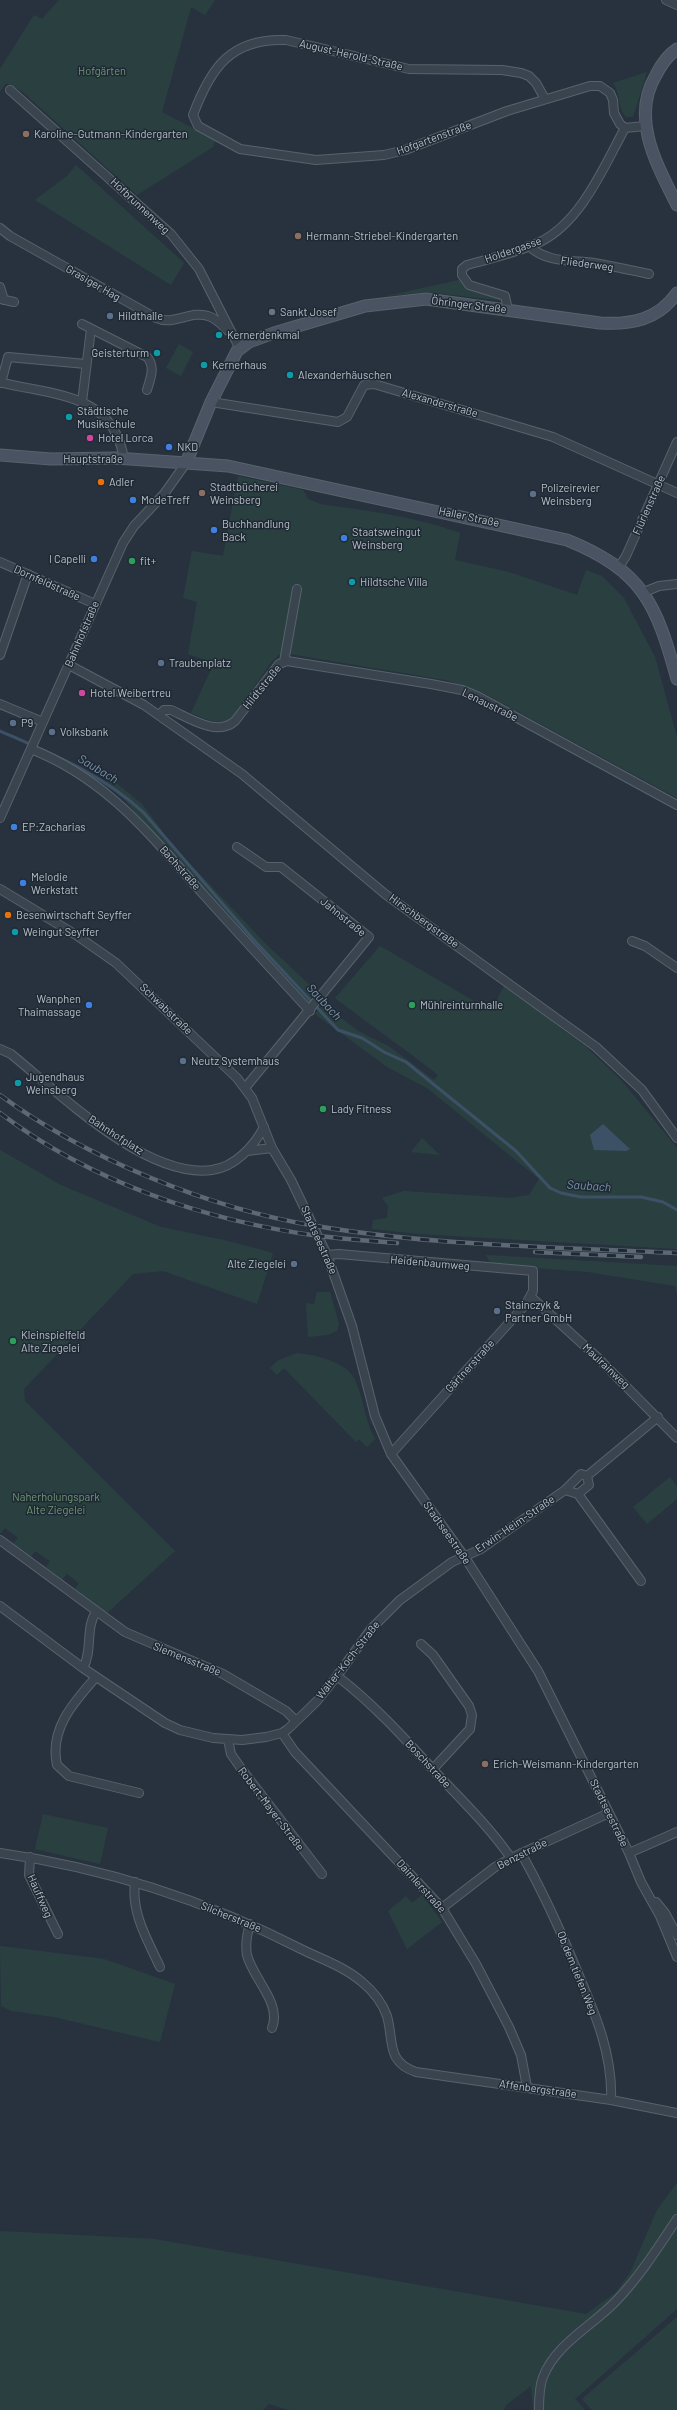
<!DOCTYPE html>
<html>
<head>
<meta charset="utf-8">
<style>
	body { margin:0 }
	canvas { display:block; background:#27323e }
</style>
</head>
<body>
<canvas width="677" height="2410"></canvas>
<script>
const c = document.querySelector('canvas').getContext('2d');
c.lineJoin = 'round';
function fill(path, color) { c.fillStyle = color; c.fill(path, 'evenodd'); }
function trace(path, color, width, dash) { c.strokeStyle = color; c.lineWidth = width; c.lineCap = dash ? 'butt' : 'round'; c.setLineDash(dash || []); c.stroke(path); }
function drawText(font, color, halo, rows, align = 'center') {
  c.font = font + ' Barlow,sans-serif'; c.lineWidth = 3; c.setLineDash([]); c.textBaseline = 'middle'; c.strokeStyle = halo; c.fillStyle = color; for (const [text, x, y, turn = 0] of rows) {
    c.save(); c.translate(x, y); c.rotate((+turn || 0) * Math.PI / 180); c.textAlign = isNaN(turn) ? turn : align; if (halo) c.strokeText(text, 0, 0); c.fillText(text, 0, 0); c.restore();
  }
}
fill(new Path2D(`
	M59,0H215L205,15L191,7L162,112L215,140L213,147L137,195L23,92L6,83L0,91V69L34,15L42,19Z
	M647,72L633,117H626C617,107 621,93 613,83Z
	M76,165L184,263L171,285L35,200L67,176Z
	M459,280L466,287L502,297L504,301L428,292L386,296Z
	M179,344L193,352L181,376L166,368Z
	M238,476L303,490L308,499L320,504C367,511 414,516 460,533L455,560L509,572L577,595L586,570L602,576L624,598L655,657L677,737V798L480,691L445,680L290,654L279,655L272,661L232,718C217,726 206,719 191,713L214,663L188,654L197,602L183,598L192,551L223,556Z
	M110,778L142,804L175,848L266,944L317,992L308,1002L142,821L125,800L105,784Z
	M380,946L491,1011L505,984L557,1022L555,1024L586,1047L621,1080L677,1148V1249L419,1234L372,1229L373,1220L387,1218L388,1206L382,1198L404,1191L510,1198L529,1195L539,1179L427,1088L387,1067L315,1014L323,1004L358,1031L390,1047L434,1080L438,1075C404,1048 369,1024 335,998Z
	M422,1138L440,1155L411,1152Z
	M0,1150L61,1185L161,1227L224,1240L273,1253L257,1304L163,1271L133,1274L24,1389L25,1401L175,1551L107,1613L75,1589L79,1583L67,1574L62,1580L46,1567L50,1561L35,1551L31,1557L13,1544L18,1538L5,1528L0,1534Z
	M486,1255L677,1266V1294L675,1286L588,1272L497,1265L489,1261Z
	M317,1292H330L339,1324L337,1331L328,1335L308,1337L306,1303L314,1304Z
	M297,1353C314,1355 345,1361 354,1378C364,1397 364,1420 375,1439L367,1447L359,1439L356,1442L284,1368L277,1375L270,1368L277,1361Z
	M670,1477L677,1486V1499L647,1524L633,1507Z
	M43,1814L108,1828L100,1864L35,1849Z
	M422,1895L442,1922L407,1949L388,1911L406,1896L412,1903Z
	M0,1946L104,1959L175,1984L160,2042L54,2017L12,2011L1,2006Z
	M677,2183V2309L575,2399L585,2410H533L531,2386L506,2405L504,2410H289L269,2404L263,2410H0V2231L154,2239L586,2314L615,2293L630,2273L657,2210Z
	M677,2317V2410H592L582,2399Z`), '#2a4040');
fill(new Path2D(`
	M603,1124L630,1149L626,1151L594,1150L590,1135Z`), '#3d5166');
trace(new Path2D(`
	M0,731C50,753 102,774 143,812L253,939L338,1030L362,1038L384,1052L406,1062L516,1151L550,1188L561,1193L581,1197H641L663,1202L677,1210`), '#3d5166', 3);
const street = new Path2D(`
	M666,0L677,5
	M10,90L171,234L199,269L239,347
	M545,99L536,83L529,76L521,73L502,70L409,69L286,40C231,38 211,67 193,115L198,126L240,149L316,160L384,155L405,150L507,111L590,86H600L610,93L613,100L614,113L620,124L625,128L645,126
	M0,228L10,236L156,318C174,326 191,310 208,316C216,318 222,325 228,331
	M529,246C547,263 571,260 594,263C612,266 630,270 649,274
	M0,287L4,300
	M0,299L14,302
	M508,310L505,296L469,285L462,275V269L467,265C491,258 517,253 540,242C582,221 604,166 625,128
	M82,324L147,357C156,367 150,379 147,390
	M0,382C54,396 113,392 124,459
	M1,383L8,357L86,364
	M82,402L91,329
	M211,402L338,422L347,417L364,385L374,384L553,437L677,493
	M0,562L95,604
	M619,567L626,556L677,442
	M644,592L659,586L677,584
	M0,655L28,574
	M284,662L297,589
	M69,665L144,705L242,774L385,894L596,1047L642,1090L677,1138
	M0,704L43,722
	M159,715L164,710H171C189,718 218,737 235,721L279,664L287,661L431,684L462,690L477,696L677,805
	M31,749C107,779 150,835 203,894C238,933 274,972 310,1011
	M0,818L123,543L134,526L164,494L186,463
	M237,847L266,867H281L369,937L245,1088
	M0,889L76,935L116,963L237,1078L252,1098L272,1148L291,1180L327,1255L352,1326L375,1416L391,1454L464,1556L538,1671L629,1853L641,1882L660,1916L677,1957
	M632,941L645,946L677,968
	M0,1049L11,1054C59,1093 146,1179 212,1170C235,1167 254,1146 264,1127
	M247,1151L272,1148
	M327,1255L339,1254L533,1271V1291L526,1304L391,1454
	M531,1297L598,1358L677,1438
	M581,1474L587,1476L589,1485L578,1494L565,1490Z
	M587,1476L658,1417
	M578,1494L641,1581
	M0,1540L125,1632L223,1674L286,1711L296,1721
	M0,1606L83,1668L165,1723L180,1730L213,1738L242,1740L266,1737L282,1733L288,1729L317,1701L337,1676L371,1629L400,1600L452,1562L481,1549L565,1490
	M421,1644L433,1655L469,1706L472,1715L470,1729L433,1769
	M83,1668C93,1651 85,1628 96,1612
	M337,1676C375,1705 407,1741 439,1776C464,1802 490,1828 511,1858
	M96,1677C74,1702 49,1729 57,1765L69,1776L139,1793
	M282,1733L295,1752L442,1908L476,1964L509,2027L521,2055L527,2087
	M228,1740L231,1754L240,1767L322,1874
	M0,1853C105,1868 207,1901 301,1949C321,1959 345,1967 362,1982C373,1991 382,2002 387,2016C394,2041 386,2062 416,2072L611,2100L677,2113
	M521,1853C542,1890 559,1927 575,1966C593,2009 613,2052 611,2100
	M629,1853L677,1832
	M30,1857L29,1875L58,1934
	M135,1882C131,1913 147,1939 160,1967
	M656,1902L665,1913L677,1935
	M442,1908L495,1867L511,1858L609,1813
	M250,1924C247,1934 245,1944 247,1955C253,1979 282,2003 272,2028
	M539,2410C539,2399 539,2387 543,2377C556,2343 594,2325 617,2300C640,2276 659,2246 677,2219`);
const secondary = new Path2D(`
	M677,49C668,55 661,65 656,75C630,118 657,165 677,205
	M0,455L51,459L116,458L228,466L567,540C643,571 656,603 677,679
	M186,463L211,402L237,351L249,342L274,333L365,306L426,299L600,323C631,325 658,320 677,293`);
trace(street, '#58626c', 10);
trace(secondary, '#58626c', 13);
trace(street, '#3a444e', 8);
trace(secondary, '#495361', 11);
const rail = new Path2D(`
	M0,1095C85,1158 211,1209 316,1226C435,1246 557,1247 677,1253
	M0,1113C91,1182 206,1221 319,1236C345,1239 371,1241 397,1243
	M535,1252L641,1257`);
trace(rail, '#5d6875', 4.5);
trace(rail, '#1f2933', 3, [9]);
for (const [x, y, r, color] of [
	[26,134,4,"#8d6e63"],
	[298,236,4,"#8d6e63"],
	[272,312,4,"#6b7280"],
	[110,316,4,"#5c6f8a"],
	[219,335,4,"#0f9aa8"],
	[157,353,4,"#0f9aa8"],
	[204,365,4,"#0f9aa8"],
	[290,375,4,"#0f9aa8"],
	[69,417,4,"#0f9aa8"],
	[90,438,4,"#d1479c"],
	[169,447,4,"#3f7fe0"],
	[101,482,4,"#e8710a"],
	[202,493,4,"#8d6e63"],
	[533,494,4,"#5c6f8a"],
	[133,500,4,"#3f7fe0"],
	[214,530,4,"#3f7fe0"],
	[344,538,4,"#3f7fe0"],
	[94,559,4,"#3f7fe0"],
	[132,561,4,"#2e9e5b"],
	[352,582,4,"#0f9aa8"],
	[161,663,4,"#5c6f8a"],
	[82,693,4,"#d1479c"],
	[13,723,4,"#5c6f8a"],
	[52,732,4,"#5c6f8a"],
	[14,827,4,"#3f7fe0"],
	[23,883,4,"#3f7fe0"],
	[8,915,4,"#e8710a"],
	[15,932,4,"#0f9aa8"],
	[89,1005,4,"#3f7fe0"],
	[412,1005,4,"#2e9e5b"],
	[183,1061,4,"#5c6f8a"],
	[18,1083,4,"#0f9aa8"],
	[323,1109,4,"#2e9e5b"],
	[294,1264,4,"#5c6f8a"],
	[497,1311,4,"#5c6f8a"],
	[13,1341,4,"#2e9e5b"],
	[485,1764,4,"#8d6e63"]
]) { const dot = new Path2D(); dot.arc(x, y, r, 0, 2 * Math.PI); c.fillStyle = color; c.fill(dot); trace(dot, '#1f2933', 1.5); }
drawText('11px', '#b7bfc9', '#1f2933', [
	["August-Herold-Straße",351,55,13],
	["Hofgartenstraße",434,138,-20],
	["Hofbrunnenweg",140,206,43],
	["Holdergasse",513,250,-19],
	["Fliederweg",587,264,8],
	["Grasiger Hag",93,283,30],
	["Öhringer Straße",469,305,7],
	["Alexanderstraße",440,403,16],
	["Hauptstraße",93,459],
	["Flürlenstraße",649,505,-66],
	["Haller Straße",469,517,12],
	["Dornfeldstraße",47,583,24],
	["Bahnhofstraße",82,634,-67],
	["Hildtstraße",262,687,-51],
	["Lenaustraße",490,705,26],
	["Bachstraße",180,868,48],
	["Jahnstraße",343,917,39],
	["Hirschbergstraße",424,921,36],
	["Schwabstraße",166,1009,44],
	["Bahnhofplatz",116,1135,33],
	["Stadtseestraße",319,1240,66],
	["Heidenbaumweg",430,1263,5],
	["Gärtnerstraße",470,1366,-48],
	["Maulrainweg",606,1366,43],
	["Erwin-Heim-Straße",515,1524,-34],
	["Stadtseestraße",447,1533,55],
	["Siemensstraße",187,1659,22],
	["Walter-Koch-Straße",348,1660,-52],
	["Boschstraße",428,1764,47],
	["Robert-Mayer-Straße",271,1809,53],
	["Stadtseestraße",609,1813,64],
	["Benzstraße",522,1854,-27],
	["Daimlerstraße",421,1886,48],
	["Hauffweg",40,1896,66],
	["Silcherstraße",231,1917,22],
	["Ob dem tiefen Weg",577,1973,68],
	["Affenbergstraße",538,2089,8]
]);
drawText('11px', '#6f9976', '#1f2933', [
	["Hofgärten",102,71],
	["Naherholungspark",56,1497],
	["Alte Ziegelei",56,1510]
]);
drawText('11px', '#b7bfc9', '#1f2933', [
	["Karoline-Gutmann-Kindergarten",34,134],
	["Hermann-Striebel-Kindergarten",306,236],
	["Sankt Josef",280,312],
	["Hildthalle",118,316],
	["Kernerdenkmal",227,335],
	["Geisterturm",149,353,"right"],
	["Kernerhaus",212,365],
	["Alexanderhäuschen",298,375],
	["Städtische",77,411],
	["Musikschule",77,424],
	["Hotel Lorca",98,438],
	["NKD",177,447],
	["Adler",109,482],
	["Stadtbücherei",210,487],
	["Weinsberg",210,500],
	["Polizeirevier",541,488],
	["Weinsberg",541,501],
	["ModeTreff",141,500],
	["Buchhandlung",222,524],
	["Back",222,537],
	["Staatsweingut",352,532],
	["Weinsberg",352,545],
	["I Capelli",86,559,"right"],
	["fit+",140,561],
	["Hildtsche Villa",360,582],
	["Traubenplatz",169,663],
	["Hotel Weibertreu",90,693],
	["P9",21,723],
	["Volksbank",60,732],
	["EP:Zacharias",22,827],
	["Melodie",31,877],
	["Werkstatt",31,890],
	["Besenwirtschaft Seyffer",16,915],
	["Weingut Seyffer",23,932],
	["Wanphen",81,999,"right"],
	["Thaimassage",81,1012,"right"],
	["Mühlreinturnhalle",420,1005],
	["Neutz Systemhaus",191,1061],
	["Jugendhaus",26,1077],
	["Weinsberg",26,1090],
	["Lady Fitness",331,1109],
	["Alte Ziegelei",286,1264,"right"],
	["Stainczyk &",505,1305],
	["Partner GmbH",505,1318],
	["Kleinspielfeld",21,1335],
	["Alte Ziegelei",21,1348],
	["Erich-Weismann-Kindergarten",493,1764]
], 'left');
drawText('italic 12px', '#7992aa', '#1f2933', [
	["Saubach",98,769,31],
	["Saubach",324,1002,47],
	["Saubach",589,1186,4]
]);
</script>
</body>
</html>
